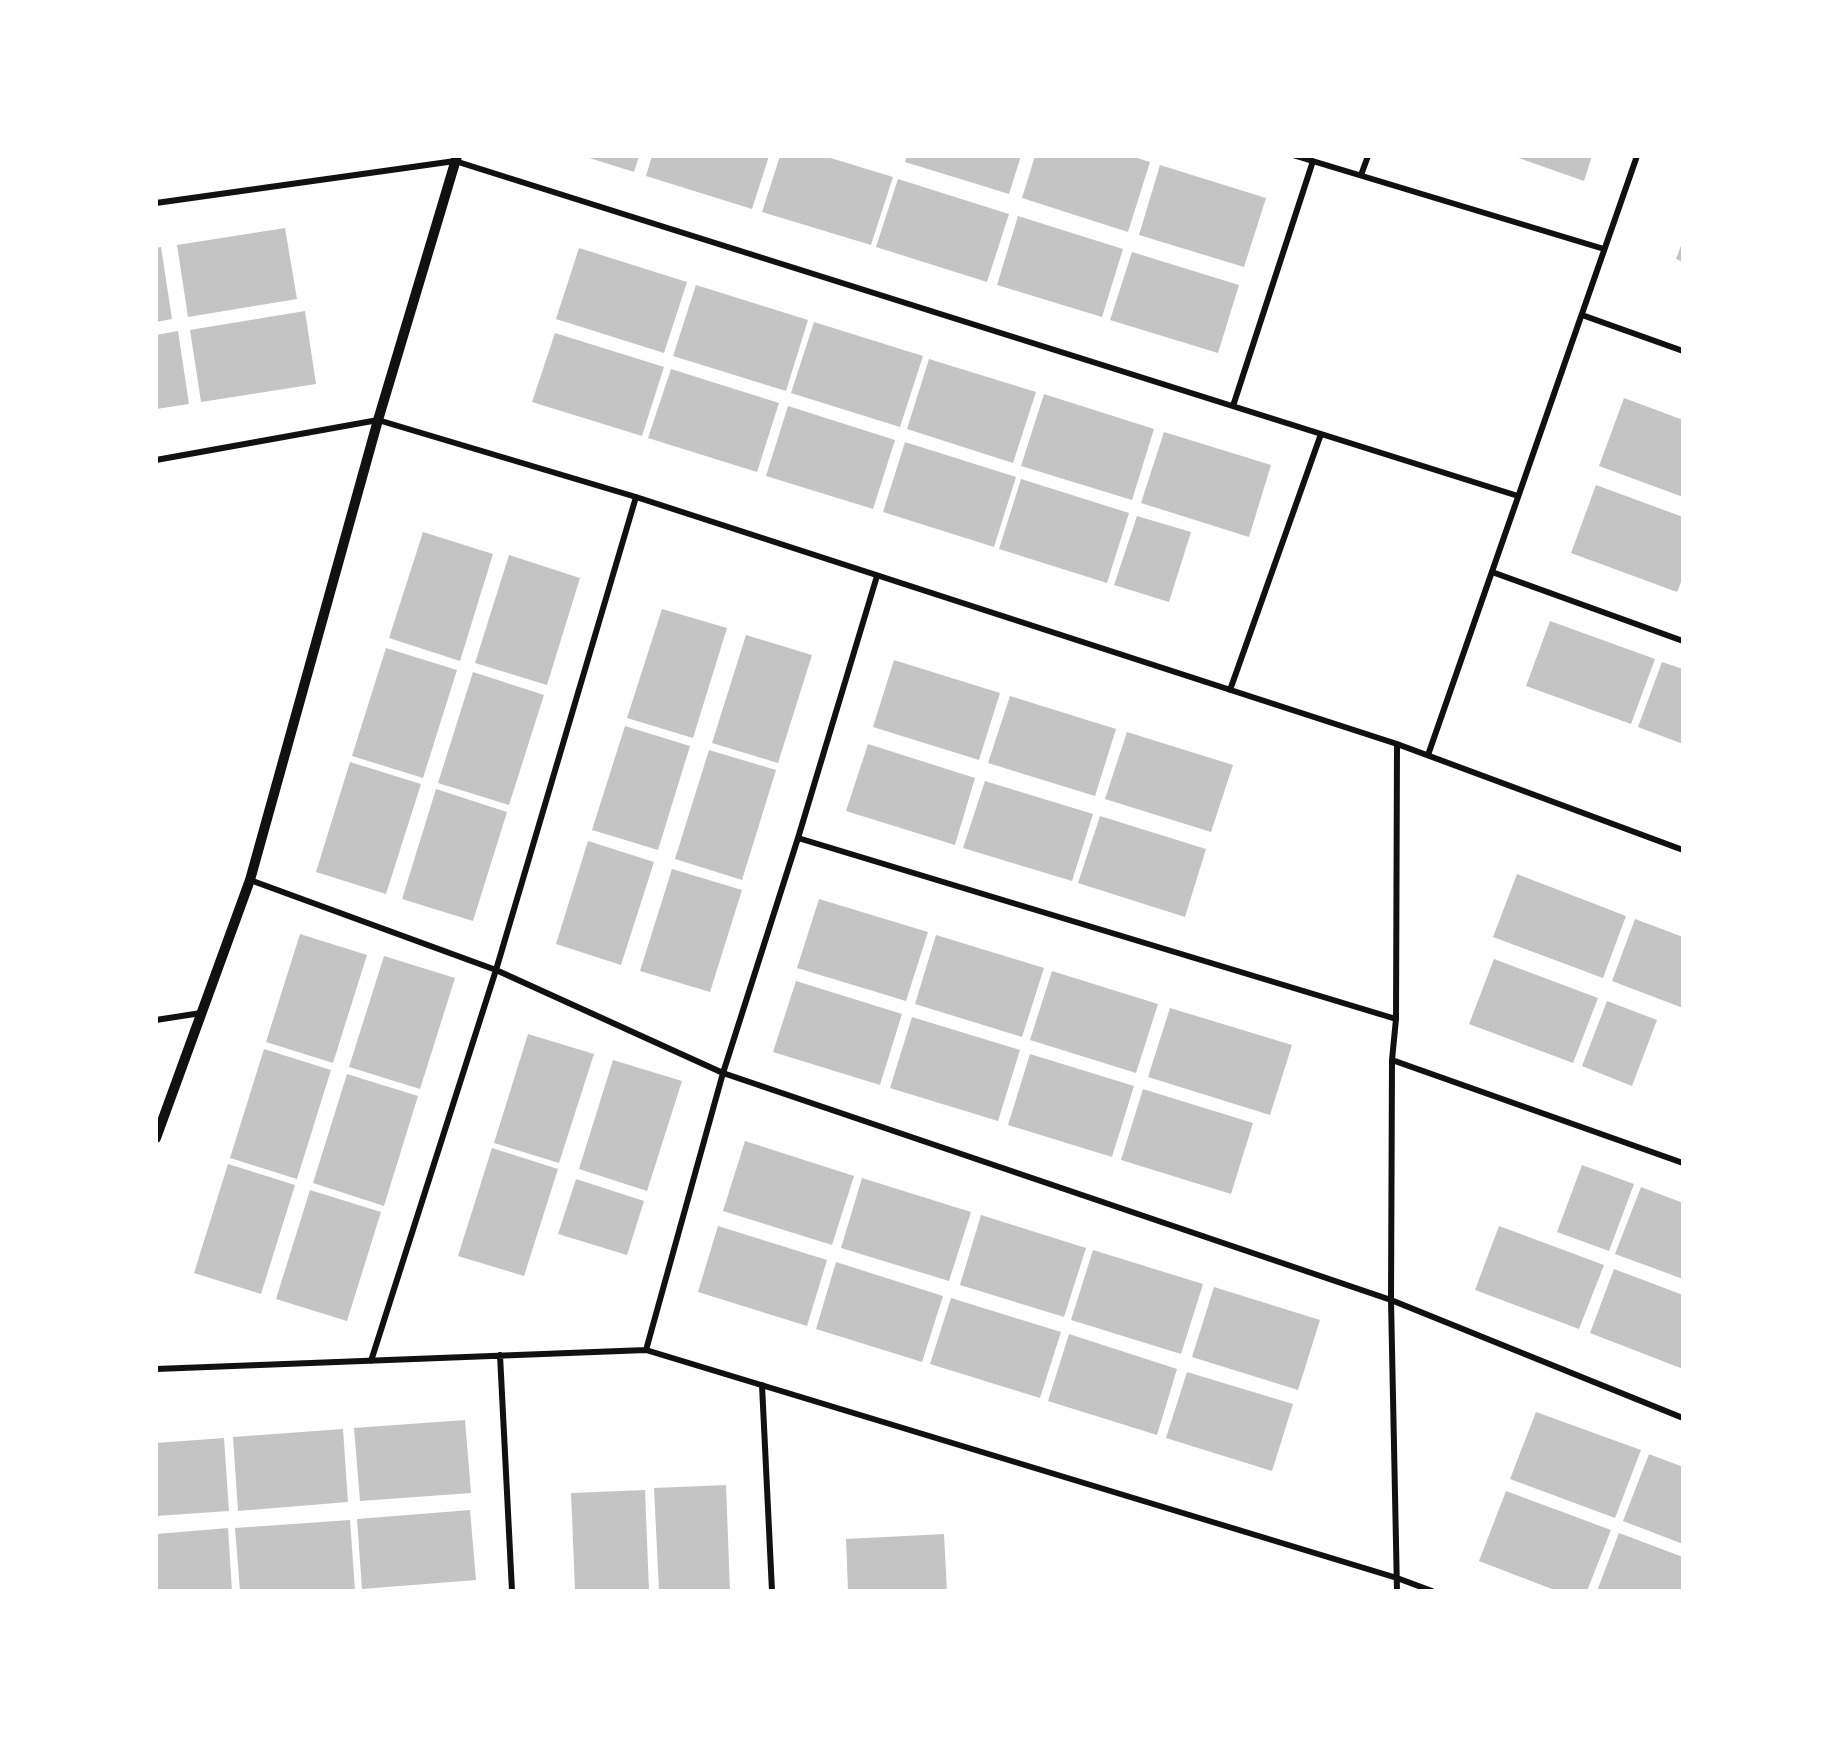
<!DOCTYPE html>
<html>
<head>
<meta charset="utf-8">
<style>
	body { margin:0 }
	#map { position:relative; width:1839px; height:1747px; overflow:hidden; background:#fff; font-family:Roboto,sans-serif }
	canvas { display:block }
	.frame { position:absolute; inset:0; border:158px solid #fff; pointer-events:none }
</style>
</head>
<body>
<div id="map">
<canvas width="1839" height="1747"></canvas>
<div class="frame"></div>
</div>
<script>
const c = document.querySelector('canvas').getContext('2d');
c.lineJoin = 'round';
function fill(path, color) { c.fillStyle = color; c.fill(path, 'evenodd'); }
function trace(path, color, width, dash) { c.strokeStyle = color; c.lineWidth = width; c.lineCap = dash ? 'butt' : 'round'; c.setLineDash(dash || []); c.stroke(path); }
fill(new Path2D(`
	M583,156H639L634,172Z
	M652,156H769L752,209L646,176Z
	M780,156H824L893,177L871,245L762,212Z
	M907,156H1021L1009,194L905,162Z
	M1035,156H1131L1150,162L1128,232L1022,198Z
	M1513,156H1592L1584,181Z
	M1160,165L1266,198L1244,267L1139,235Z
	M898,179L1009,214L987,282L876,247Z
	M1018,216L1123,249L1102,317L997,285Z
	M285,228L297,299L188,317L177,245Z
	M1683,240V262L1676,259Z
	M161,247L172,319L156,322V248Z
	M579,248L687,282L664,353L556,319Z
	M1132,252L1239,285L1218,353L1110,320Z
	M696,285L808,320L786,391L673,356Z
	M305,311L316,384L201,402L190,330Z
	M814,322L923,356L900,427L791,393Z
	M178,331L189,404L156,409V335Z
	M555,333L664,367L642,436L532,402Z
	M929,359L1036,392L1013,463L907,429Z
	M671,369L779,403L757,472L648,438Z
	M1044,394L1154,429L1132,500L1021,466Z
	M1624,398L1683,420V497L1599,466Z
	M788,406L895,440L873,509L766,476Z
	M1164,432L1271,465L1249,537L1141,503Z
	M905,442L1016,477L994,547L883,512Z
	M1021,479L1129,513L1107,583L999,549Z
	M1596,485L1683,517V577L1677,592L1571,553Z
	M1137,516L1191,532L1169,602L1114,585Z
	M423,532L493,554L460,661L389,638Z
	M509,555L580,578L547,685L475,663Z
	M662,609L727,628L693,738L627,718Z
	M1550,621L1655,659L1631,724L1526,686Z
	M746,635L812,655L778,763L712,743Z
	M386,648L457,670L423,778L352,756Z
	M894,660L1000,693L979,760L873,727Z
	M1662,662L1683,669V744L1638,727Z
	M473,672L544,695L509,805L438,783Z
	M1010,696L1116,729L1095,796L988,763Z
	M625,726L690,746L658,850L592,830Z
	M1127,732L1233,765L1211,832L1105,799Z
	M868,744L975,778L955,845L846,811Z
	M709,750L776,770L742,880L675,859Z
	M350,762L421,784L386,894L316,872Z
	M985,781L1093,814L1072,881L963,848Z
	M436,789L507,812L473,921L402,899Z
	M1100,816L1206,849L1185,917L1078,883Z
	M588,841L654,862L621,965L556,944Z
	M672,869L742,890L710,992L640,971Z
	M1517,874L1626,916L1603,978L1493,937Z
	M819,899L928,932L906,1001L797,968Z
	M1635,919L1683,937V1008L1612,981Z
	M300,934L367,955L333,1063L266,1042Z
	M936,935L1044,968L1022,1037L915,1004Z
	M384,956L455,978L420,1089L349,1067Z
	M1494,959L1598,998L1573,1063L1469,1024Z
	M1052,971L1158,1004L1136,1073L1030,1040Z
	M796,981L902,1014L880,1085L773,1052Z
	M1607,1001L1657,1020L1632,1086L1582,1066Z
	M1170,1008L1292,1045L1270,1115L1148,1077Z
	M912,1017L1020,1050L998,1121L890,1088Z
	M528,1034L594,1054L559,1163L494,1143Z
	M264,1049L331,1070L297,1179L230,1158Z
	M1030,1054L1134,1086L1112,1157L1008,1125Z
	M613,1060L682,1081L647,1191L579,1169Z
	M347,1074L418,1096L384,1206L313,1183Z
	M1143,1089L1253,1123L1231,1194L1121,1160Z
	M745,1141L854,1176L832,1245L723,1211Z
	M492,1148L558,1169L524,1276L458,1256Z
	M228,1164L295,1185L261,1294L194,1273Z
	M1582,1165L1634,1184L1609,1251L1557,1232Z
	M862,1178L971,1212L949,1281L841,1248Z
	M576,1179L644,1201L627,1255L558,1234Z
	M1641,1187L1683,1203V1279L1615,1254Z
	M310,1190L381,1212L347,1321L276,1299Z
	M981,1215L1086,1248L1064,1317L960,1285Z
	M718,1226L827,1260L807,1326L698,1292Z
	M1499,1226L1604,1265L1579,1329L1475,1290Z
	M1093,1250L1203,1284L1181,1354L1071,1320Z
	M836,1262L943,1296L922,1362L816,1329Z
	M1614,1269L1683,1295V1369L1590,1333Z
	M1214,1287L1320,1320L1298,1390L1192,1357Z
	M951,1298L1061,1332L1040,1398L930,1364Z
	M1069,1334L1177,1369L1157,1435L1048,1401Z
	M1187,1372L1293,1404L1272,1471L1166,1438Z
	M1536,1412L1641,1450L1615,1518L1510,1479Z
	M465,1420L471,1493L360,1501L354,1428Z
	M343,1429L348,1502L238,1511L233,1437Z
	M224,1438L229,1511L156,1516V1443Z
	M1649,1454L1683,1467V1544L1623,1521Z
	M726,1485L730,1591H659L654,1488Z
	M645,1490L649,1591H575L571,1493Z
	M1506,1491L1611,1530L1587,1591H1557L1479,1561Z
	M470,1510L476,1580L362,1589L357,1519Z
	M350,1520L355,1590L240,1591L235,1528Z
	M228,1528L232,1591H156V1534Z
	M1619,1533L1683,1557V1591H1597Z
	M944,1534L947,1591H848L846,1539Z`), '#c4c4c4');
trace(new Path2D(`
	M1296,156L1604,249
	M1361,175L1368,156
	M156,203L455,161L1518,496
	M1582,315L1683,351
	M1233,406L1313,161
	M156,460L378,420L636,497L1397,744L1683,850
	M1492,572L1683,641
	M1230,690L1321,434
	M1397,744L1396,1019L1392,1060L1391,1300L1397,1591
	M1428,755L1637,156
	M798,838L1396,1019
	M250,880L496,970L723,1073L1391,1300L1683,1418
	M156,1020L201,1013
	M1392,1060L1683,1163
	M646,1350L723,1073L798,838L877,576
	M500,1355L512,1591
	M371,1361L496,970L636,497
	M156,1369L646,1350L1397,1578L1432,1591
	M762,1385L772,1591`), '#111', 6);
trace(new Path2D(`
	M156,1138L250,880L378,420L457,156`), '#111', 10);
</script>
</body>
</html>
